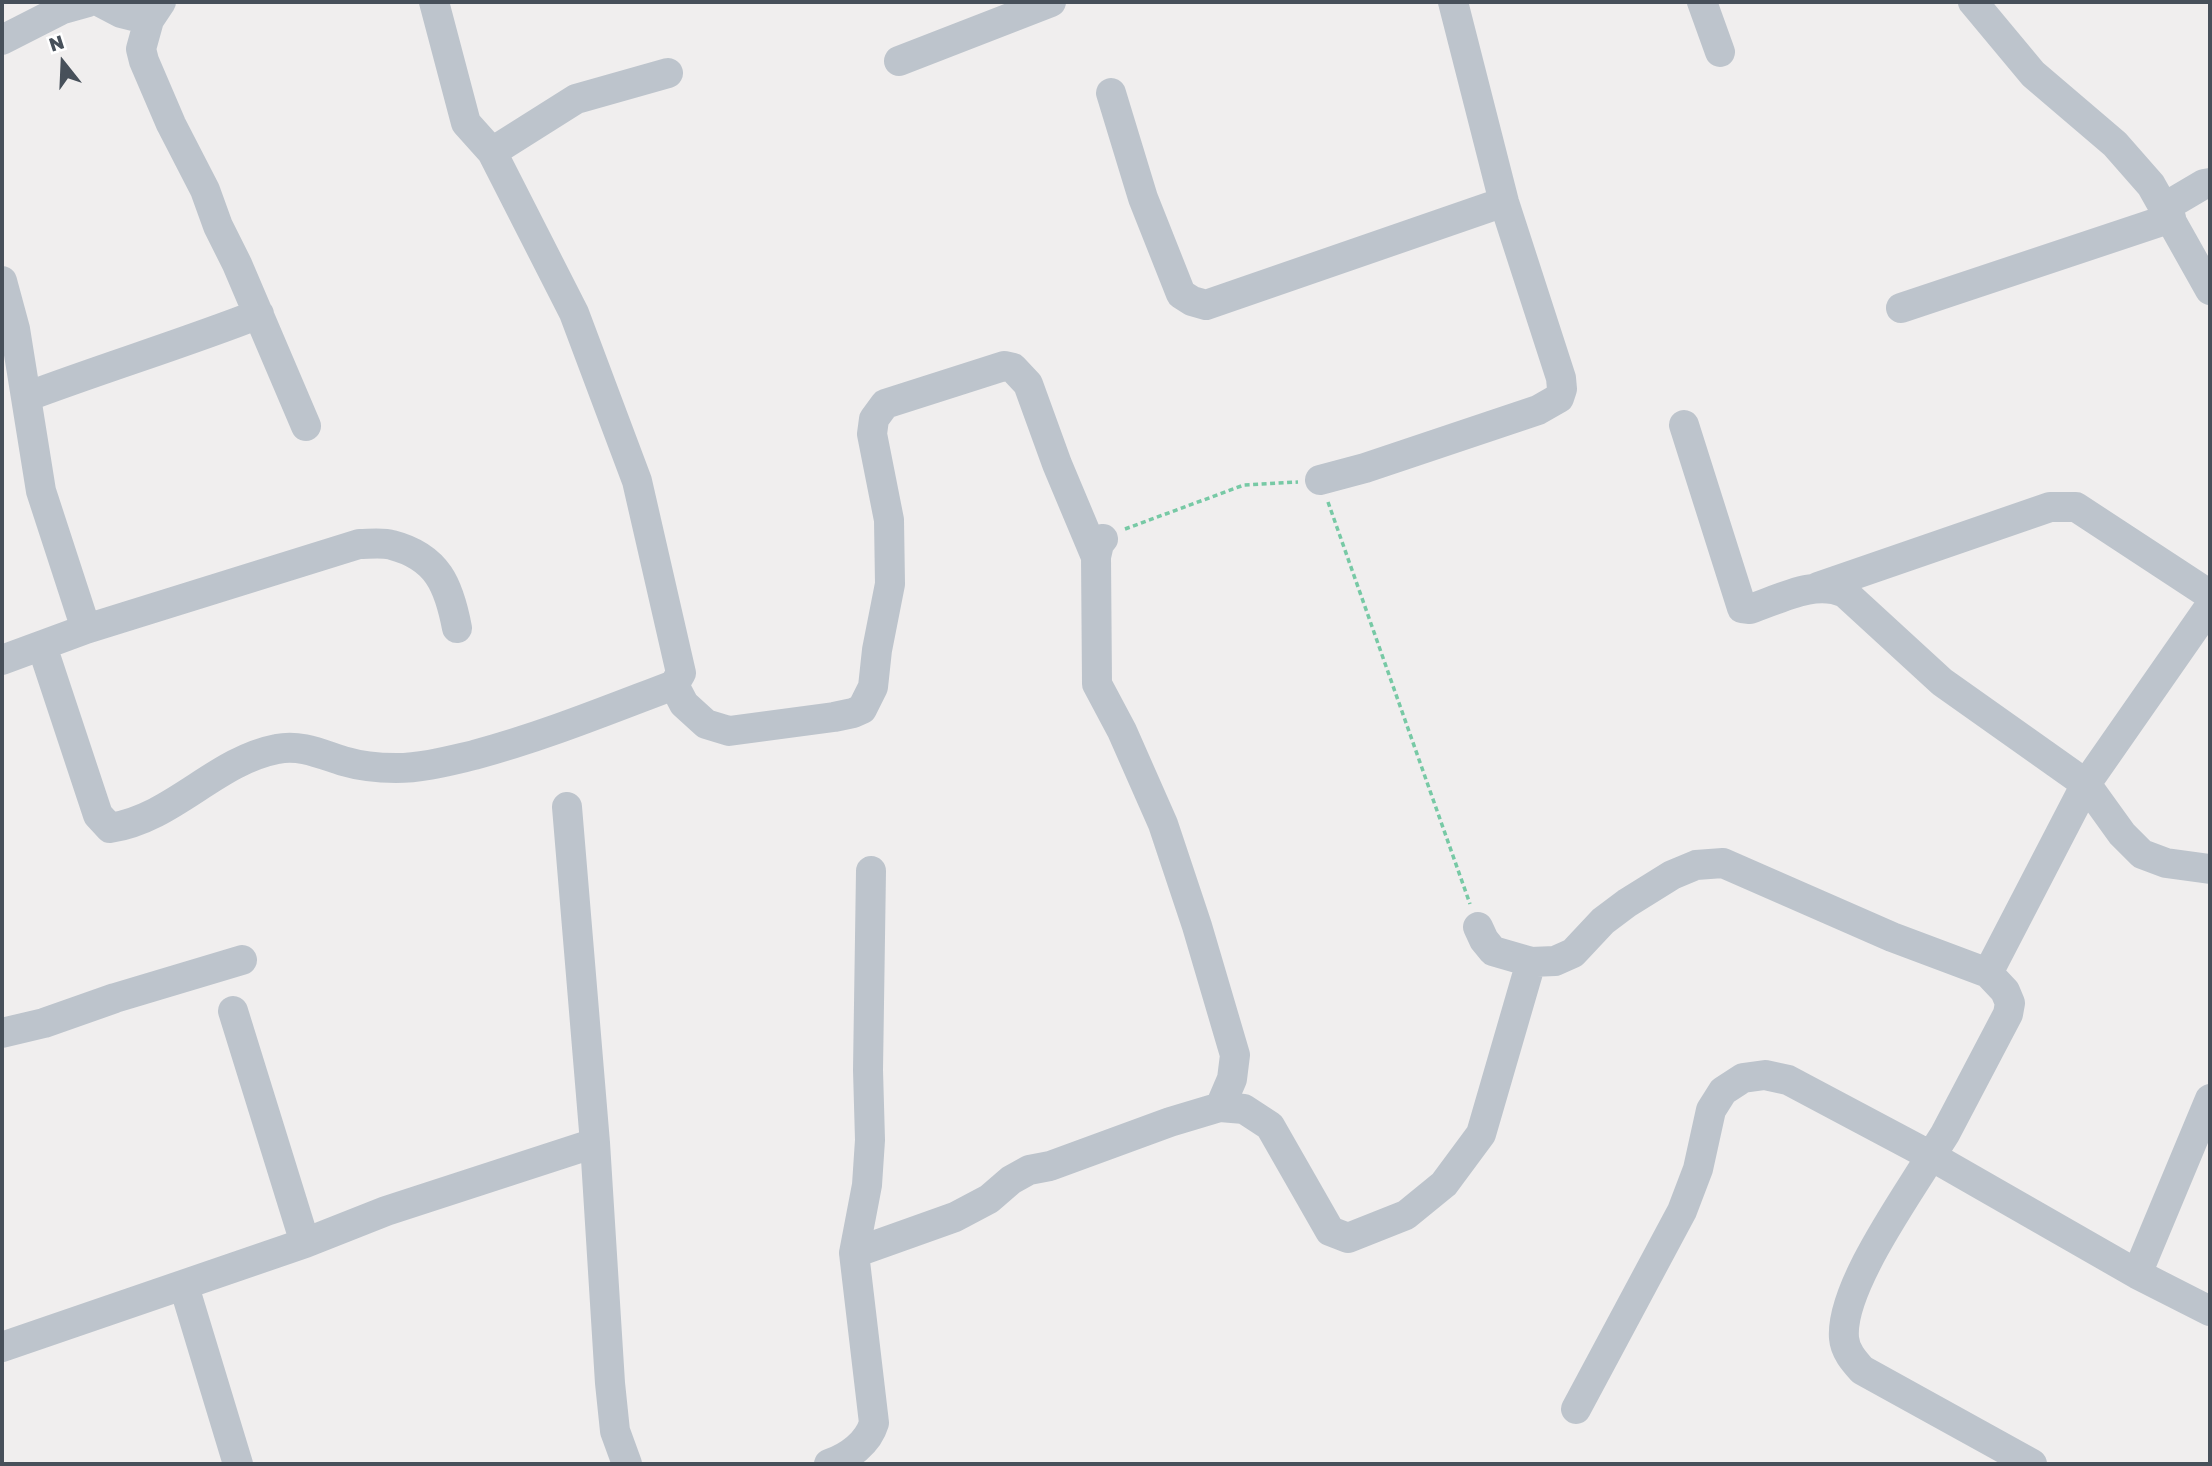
<!DOCTYPE html>
<html>
<head>
<meta charset="utf-8">
<style>
	body { margin:0 }
	#map { position:relative; width:2212px; height:1466px; overflow:hidden; background:#f0eeee; font-family:"Golos Text",sans-serif }
	canvas { display:block }
	.frame { position:absolute; inset:0; border:4px solid #47505a; pointer-events:none }
	.north { position:absolute; left:28px; top:28px; width:70px; height:70px; -webkit-text-stroke:5px #fff; paint-order:stroke; rotate:342deg; font-size:19px; font-weight:700; line-height:28px; text-align:center; color:#47505a }
	.north::after { content:''; display:block; margin:auto; width:24px; height:32px; background:#47505a; clip-path:polygon(50% 0,100% 100%,50% 72%,0 100%) }
</style>
</head>
<body>
<div id="map">
<canvas width="2212" height="1466"></canvas>
<div class="frame"></div>
<div class="north">N</div>
</div>
<script>
const c = document.querySelector('canvas').getContext('2d');
c.lineJoin = 'round';
function trace(path, color, width, dash) { c.strokeStyle = color; c.lineWidth = width; c.lineCap = dash ? 'butt' : 'round'; c.setLineDash(dash || []); c.stroke(path); }
trace(new Path2D(`
	M1328,502L1470,904
	M1125,529L1244,485L1298,482`), '#77c9a5', 3.5, [5, 3.5]);
trace(new Path2D(`
	M100,2L121,13L149,20
	M161,2L149,20L141,49L144,61L171,124L205,190L218,226L237,264L306,426
	M1702,2L1720,52
	M1973,2L2033,74L2115,144L2151,185L2210,290
	M2,40L63,9L88,2
	M899,61L1051,2
	M1111,93L1143,198L1181,294L1192,301L1206,305L1504,202
	M492,152L576,99L668,73
	M2165,207L2204,184L2210,183
	M2,281L15,329L41,491L86,629
	M1901,308L2171,218
	M26,397C103,368 182,344 259,314
	M1684,425L1742,608L1750,609C1780,599 1815,579 1845,593L1942,682L2086,784L2122,834L2142,854L2166,863L2210,869
	M1320,480L1365,468L1538,410L1559,398L1562,389L1561,378L1504,202L1453,2
	M1103,539L1099,544L1096,557L1097,684L1122,731L1163,824L1197,926L1235,1055L1232,1079L1220,1107
	M1818,587L2050,507H2076L2210,595
	M42,646L98,815L110,828C174,818 215,761 277,749C300,744 321,754 343,761C360,766 378,768 396,768C422,768 448,761 474,755C542,737 608,710 674,685L681,673L637,481L574,313L492,152L466,123L434,2
	M2,660L86,629L359,544C369,544 382,542 392,545C438,557 449,586 457,628
	M674,685L684,704L706,724L729,731L834,717L853,713L862,709L873,687L877,650L890,584L889,520L872,434L874,419L885,404L1004,366L1013,368L1028,384L1057,464L1096,557
	M567,807L595,1143L610,1383L615,1431L627,1464
	M1478,927L1484,940L1493,951L1531,962L1555,961L1573,953L1603,921L1627,903L1672,875L1696,865L1723,863L1892,937L1988,973L2005,991L2010,1003L2008,1014L1945,1134L1931,1156L2137,1274L2210,1311
	M1988,973L2086,784L2210,606
	M233,1011L305,1243
	M2,1033L44,1023L115,998L242,960
	M854,1253L955,1217L989,1199L1011,1180L1029,1170L1050,1166L1170,1122L1220,1107L1244,1109L1270,1126L1330,1231L1348,1238L1406,1215L1444,1184L1481,1134L1531,962
	M2137,1274L2210,1099
	M184,1286L238,1464
	M2,1347L305,1243L386,1211L595,1143
	M1576,1409L1682,1211L1698,1169L1711,1110L1723,1091L1743,1078L1765,1075L1788,1080L1931,1156C1905,1199 1840,1289 1844,1338C1845,1351 1854,1361 1862,1370L2032,1464
	M829,1464C849,1457 868,1443 874,1423L854,1253L867,1185L870,1140L868,1070L871,871`), '#bdc4cc', 30);
</script>
</body>
</html>
